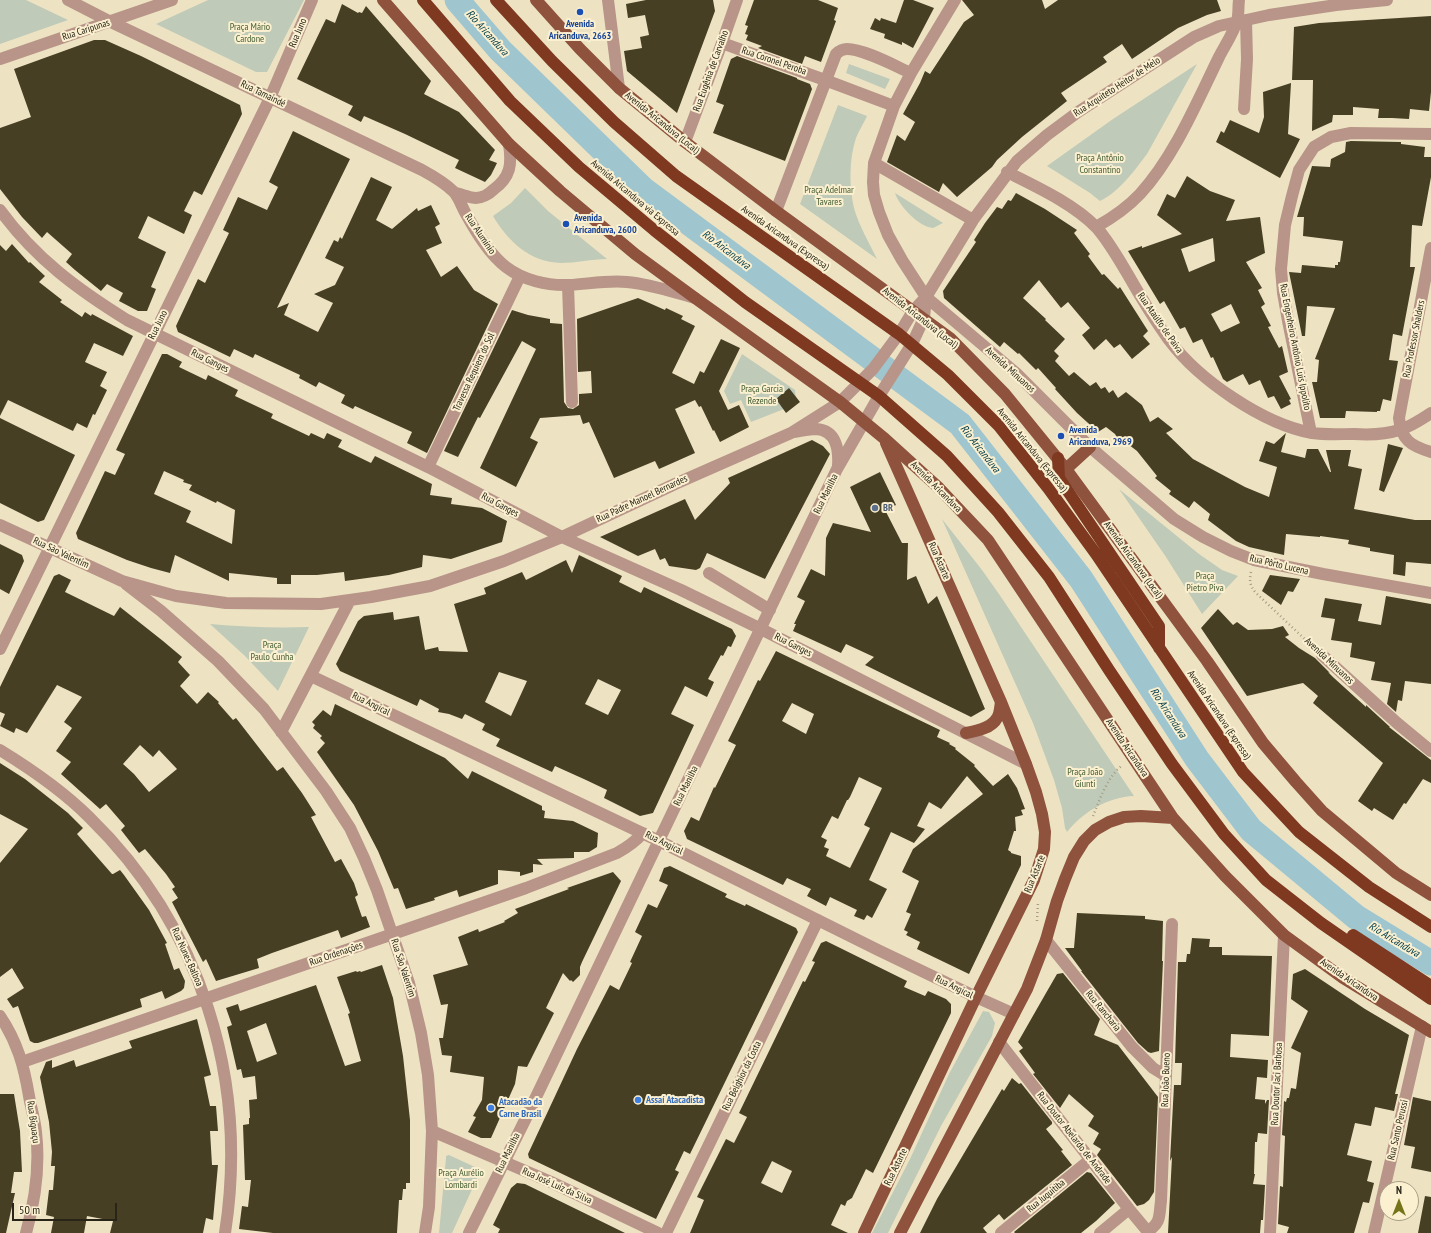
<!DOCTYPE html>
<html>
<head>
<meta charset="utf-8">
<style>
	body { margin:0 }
	#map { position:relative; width:1431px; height:1233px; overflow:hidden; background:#ede3c3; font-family:"PT Sans Narrow",sans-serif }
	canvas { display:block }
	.north { position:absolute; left:1379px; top:1181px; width:40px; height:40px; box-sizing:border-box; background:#fbf0d0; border:1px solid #a79e86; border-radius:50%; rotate:0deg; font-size:11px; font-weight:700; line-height:16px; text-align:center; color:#282418 }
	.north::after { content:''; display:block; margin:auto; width:14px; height:18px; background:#757419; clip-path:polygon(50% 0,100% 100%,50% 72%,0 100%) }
	.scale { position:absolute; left:12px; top:1203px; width:105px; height:18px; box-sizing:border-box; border:2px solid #282418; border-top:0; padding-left:5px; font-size:12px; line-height:14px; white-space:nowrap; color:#282418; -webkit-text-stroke:3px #fbf0d0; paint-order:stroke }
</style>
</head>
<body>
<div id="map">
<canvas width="1431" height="1233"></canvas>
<div class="north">N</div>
<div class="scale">50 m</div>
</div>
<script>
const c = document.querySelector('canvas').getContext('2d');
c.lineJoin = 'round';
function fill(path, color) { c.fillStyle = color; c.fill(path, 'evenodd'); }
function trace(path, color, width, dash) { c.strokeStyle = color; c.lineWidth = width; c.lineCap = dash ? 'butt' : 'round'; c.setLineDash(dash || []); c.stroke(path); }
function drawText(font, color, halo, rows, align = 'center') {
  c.font = font + ' "PT Sans Narrow",sans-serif'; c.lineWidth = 4; c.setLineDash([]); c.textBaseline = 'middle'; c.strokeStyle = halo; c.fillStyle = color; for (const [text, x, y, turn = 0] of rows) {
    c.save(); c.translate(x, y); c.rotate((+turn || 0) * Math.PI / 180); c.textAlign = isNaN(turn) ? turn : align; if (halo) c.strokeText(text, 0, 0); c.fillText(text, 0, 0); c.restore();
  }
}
fill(new Path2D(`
	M0,0H26L68,20L0,44Z
	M208,0H304L267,72H256L156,24Z
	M849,64L890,79L885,89L846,73Z
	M1197,64L1147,154C1135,170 1118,193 1100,201L1090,193L1047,166L1113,119Z
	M838,105L867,116C864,123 859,130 856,138C849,159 849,187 854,208C859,226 869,242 877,259L800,204Z
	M525,188L548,211L607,259C592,259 576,263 561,263C529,262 508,241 493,216L511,203Z
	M895,193L943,223L933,228C919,227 899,206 895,193Z
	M742,354L795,390L796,400L784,409L751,422L741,400L730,404L724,391Z
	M1119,489L1199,554L1222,570L1238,576L1202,614L1166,557Z
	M942,519L982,570L999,594L1134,796C1108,797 1083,812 1067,832L1065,828L1062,808L1054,780L1033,723Z
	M210,624C243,627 276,628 309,627L278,691L245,656Z
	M983,1011L989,1012L995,1023L992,1036L941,1126L888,1233H872L910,1159L949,1074Z
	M449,1155L477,1168L480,1172L452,1233H439L446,1158V1156Z`), '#bfcab8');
trace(new Path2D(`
	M457,0L500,50L643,189L960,424L1081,579L1197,759L1251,830L1356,917L1431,963`), '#9fc5cf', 25);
fill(new Path2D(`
	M646,0H713L715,11L677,113L627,71L624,51L642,48L640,37L649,35L645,15L628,18L626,4Z
	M754,0H818L838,8L834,20L836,21L821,62L805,56L802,64L758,48L762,46L746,40L748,35L745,34L748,26L745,25Z
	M904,0H913L934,8L913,48L902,42V45L884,38L885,34L870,29L875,18L880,21L881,18L896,23Z
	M962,0H1042L1045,9L1058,0H1217L1221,11L1207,15L1178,28L1132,59L1122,44L1103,57L1107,62L1061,93L1067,101L1022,137L997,160L992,167L957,197L943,183L939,192L887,162L897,135L905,141L915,122L903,114L920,83L925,71L930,74L964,22L974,15Z
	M342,4L358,13L359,12L362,13L366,6L431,81L424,94L459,112L495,150L489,160L497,163L491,175L485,182L455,168L459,160L405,134L364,116L361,122L348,115L353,106L297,79L326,19L335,23Z
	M1431,16V92L1429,111L1410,109L1409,119L1392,118H1378L1379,109L1353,107V115H1333L1332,122L1312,131L1313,80H1292L1294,27L1319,23Z
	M94,40H105L141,56L240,105L242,114L202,195L194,191L184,211L192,215L184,234L148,216L138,238L166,252L151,287L156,289L147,311H138L119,301L123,293L107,284L101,291L75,270L66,262L72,254L47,232L42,238L22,217L0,189V128L31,117L14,69Z
	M737,56L797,78V79L810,84L812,89L785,161L713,133L724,105L716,102L731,59Z
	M1291,83L1288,134L1300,139L1280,178L1216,142L1221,131L1224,133L1230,120L1259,133L1264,117L1263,92Z
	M293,131L350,159L277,308L289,303L284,315L318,332L333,303L314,294L335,285L344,267L325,258L334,240L338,242L340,237L342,239L371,177L392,187L376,220L392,229L417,208L418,211L431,205L440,224L435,227L442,243L426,250L441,277L457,266L474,290L498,304L427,453L407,443L412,432L355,406L353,409L341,403L345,395L319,382L316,387L299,378L300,375L255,354L253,358L234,349L230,357L178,332L176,326L198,279L205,283L229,233L223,230L238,197L267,210L278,187L269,182Z
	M1351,141L1401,142V144L1425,147L1424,157H1431V177L1422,226L1412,225L1410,267H1415L1402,336L1393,334L1389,360L1398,361L1391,401L1383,399L1380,411H1377V412L1346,411L1345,418H1320L1312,382H1317L1319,360L1315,359L1335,308L1307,306L1305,336H1302L1289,272L1301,273L1302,265L1335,268V265H1338V262H1340L1343,241L1303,236L1304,217H1297L1312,166L1330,167L1331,159L1345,152L1346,142Z
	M1187,176L1210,191L1235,200L1226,221L1260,217L1265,253L1246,262L1262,288L1258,290L1265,304L1261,307L1271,326L1268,327L1279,348L1282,346L1288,372L1279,376L1291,399L1289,400L1291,404L1281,409L1274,396L1268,398L1260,380L1249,385L1243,374L1227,382L1223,379L1213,357L1211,358L1202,339L1193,343L1185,327L1180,329L1164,301L1160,304L1128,251L1142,246V248L1182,234L1157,215L1167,194L1175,198ZM1213,238L1215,261L1189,272L1181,249ZM1231,304L1240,323L1221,332L1211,314Z
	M1016,193L1045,209L1077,230L1074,233L1090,254L1088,256L1102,275L1104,274L1118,289L1120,287L1148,331L1143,336L1150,344L1132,359L1120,344L1114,348L1106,339L1094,350L1082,335L1090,328L1068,302L1061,308L1039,280L1023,298L1046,319L1045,320L1065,339L1054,351L1059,356L1055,361L1069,376L1074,372L1090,386L1096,382L1101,389L1105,387L1109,393L1113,390L1118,398L1126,392L1142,405L1150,422L1158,417L1173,429L1166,433L1193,459L1245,487L1269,497L1277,467L1259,461L1266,441L1274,444L1286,433L1281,452L1305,458L1307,449H1318L1330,472H1331L1326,450H1351L1348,466L1362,469L1354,509L1415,520H1431V564L1406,562L1405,576L1393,574L1394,555L1370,551V548L1348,544L1349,540L1320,536V537L1286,534L1284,555L1249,547L1236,541L1208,520L1210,514L1194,501L1189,508L1169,494L1171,491L1155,478L1157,476L1137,451L1120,438L1118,439L1115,434L1106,427L1098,432L1077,413L1055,389L1056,388L1038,368L1036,370L1019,353L1018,354L1004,342L1000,347L944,298L943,291L976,242L974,240L985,223L997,207L1002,209L1008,200L1011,201Z
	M12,244L29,263L30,262L45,276L39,282L62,300L60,302L82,317L85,312L91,316L92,314L133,336L123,356L94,343L85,362L107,372L100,386L107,390L95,415L93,414L87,428L77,423L73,431L8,400L0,416V245L6,251Z
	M638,298L665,310L666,308L683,316L681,319L695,326L672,373L694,384L700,371L704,373L721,339L740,348L719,391L728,410L739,405L749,427L720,442L714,430L713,431L701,406L699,407L695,400L675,409L695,453L659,469L655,461L614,478L589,422L583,424L580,415L540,418L530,438L538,442L516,487L480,468L536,349L522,341L480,418L478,417L458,457L444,451L512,310L528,315L550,319V323L562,324L564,402L568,408L573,409L579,405V394L592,393L591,371L578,372L577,319Z
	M162,354H167L182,362L179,367L206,380L208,375L238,390L235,396L273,414L271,418L309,436L311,433L324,439L327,433L342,440L338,447L371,463L375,456L432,484L430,495L452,498L451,504L482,508L507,521L502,542L451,559L423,555L422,567L389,575L345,581L344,572L317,575H291V584H277V578L229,573V581L175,555L170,573L151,568L127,560L78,539L76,533L105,471L115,475L125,454L116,450ZM164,471L184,480L183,482L192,485L189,490L216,503L217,501L235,510L232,544L186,522L191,511L154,494Z
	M789,388L800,402L786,413L776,399Z
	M0,418L75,455L44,520L38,522L0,503Z
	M812,440L823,446L830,454L765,579L707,553L700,568L696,570L669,566L665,558L660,560L655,549L638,556L600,537L685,499L695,520L730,483L728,478Z
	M1388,444L1403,448L1384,492L1379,490Z
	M880,472L896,505L885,510L902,543H908L907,580L916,576L928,604L937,596L985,709L971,717L865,665L874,657L846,644L841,653L793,631L796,624H794L805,601L797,597L811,569L825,576L826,538L833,523L871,532L850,487Z
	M0,544L22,555L24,561L9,594L0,589Z
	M579,555L622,576L619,582L641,593L644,587L732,629L736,636L731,647L728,646L723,656L721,655L708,679L714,682L707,697L685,686L671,714L694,725L653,813L640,816L604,798L607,790L586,780L555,766L552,772L496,746L500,739L482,730L485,724L465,714L462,719L449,714L438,712L439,709L420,699L417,706L340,671L336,664L358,621L364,616L393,612L394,620L419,616L425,650L438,647L439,651L468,652L454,604L486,594L484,588L522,572L526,580L566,560L572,573ZM499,672L527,681L511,716L485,702ZM598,679L621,690L608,715L585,704Z
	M59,574L71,580L65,592L114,616L120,607L163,641L182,657L178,662L190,675L180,686L197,704L208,692L219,702L218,703L233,720L236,718L277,771L283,767L302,793L316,815L311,817L335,862L341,859L354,883L358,895L355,897L362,917L366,916L370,927L341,938L338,930L272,953L257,959L259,968L216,981L206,959L203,962L172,902L178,898L172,889L175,887L166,874L145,849L139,853L121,830L125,826L106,804L100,809L61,774L71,762L56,751L72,728L64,722L82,697L57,685L27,733L16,728L14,733L0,726L5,714L0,712V687L54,576ZM140,745L153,757L159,750L177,769L149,792L134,774L123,764Z
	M1270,575L1300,579L1293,592L1288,591L1281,605L1262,591Z
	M1386,596L1431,604V684L1405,681L1402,701L1398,700L1396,712L1387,704L1391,683L1371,680L1375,662L1350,657L1352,643L1331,640L1335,619L1321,617L1325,598L1362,604L1358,621L1381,625Z
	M1218,609L1233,625L1237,622L1248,630L1272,629L1283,626L1289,635L1285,637L1299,648L1315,658L1330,673L1328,672L1334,678L1366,707V705L1390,727H1389L1431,760V783L1423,779L1406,804L1404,803L1393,820L1374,808L1372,811L1358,801L1383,763L1313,703L1318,696L1303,683L1247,696L1201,628Z
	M776,651L940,730L937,737L950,743L949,744L956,748L955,749L975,765L974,766L993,786L1008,774L1017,788L1025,809L1021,810L1023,815L1015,817L1016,831H1014L1008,850L1011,852V853L1021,856V865L969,974L917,949L920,942L906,935L908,932L904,930L911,914L906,912L919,881L902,872L913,849L983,794L967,776L941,809L929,802L917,826L925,829L914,843L891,832L869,880L887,889L872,918L867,915L864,920L854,916L857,910L830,897L826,906L807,896L811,889L787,878L783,885L687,839L684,831L691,817L699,821L714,787L715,788L736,745L728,741L758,680L760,681ZM792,703L814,714L806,734L782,721ZM859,777L882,788L864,825L870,828L850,868L826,856L829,849L824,847L827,840L821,837L832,816L838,819L847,800H848L850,797Z
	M335,704L445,758L468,779L472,771L542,806V810L545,811L544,818L573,821L598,833L597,847L589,852H574V858L537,859L543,865L533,864V872L520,876V872L498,870V884L459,897L457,890L434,898L435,900L406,909L398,888L394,889L378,851L354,805L317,752L325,743L320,738L322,736L313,728L315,725L312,722L323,710L331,716Z
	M0,763L25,779L68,813L83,828L77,834L112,874H113L120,870L124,875L149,910L167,943L165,944L174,970L179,968L185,981L184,988L181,991L165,999L162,991L140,999L142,1007L38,1043H34L30,1041L18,1006L13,1008L7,999L24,988L12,968L0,977V863L28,829L0,814Z
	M670,866L727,894L725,897L745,906L746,904L796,928L798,932L690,1154L684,1151L675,1170L679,1172L656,1219L529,1158L528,1154L577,1049L610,985L619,990L632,963L630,962L642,936L635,932L648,904L657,908L668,885L659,881L664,868Z
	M613,872L621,881L582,962L580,967V975L573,982L571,980L570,981L563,973L546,1008L554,1013L527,1067L518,1066L515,1084L491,1138H481L468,1132L476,1117L473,1116L482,1100L484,1077L450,1072L452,1056L442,1055L439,1038H443L448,1004L441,1005L433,975L468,965L458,937L478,929L479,932L505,922L504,921L518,913L515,909L569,889L567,888Z
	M1077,913L1145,916V919L1163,921L1162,961H1163L1159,1051L1151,1053L1148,1052L1138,1043L1081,971H1082L1065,948H1074Z
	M1192,938L1210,939L1209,947H1222V955L1272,956L1269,1036L1231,1034L1230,1057L1268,1060L1267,1078L1257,1077L1255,1099L1265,1100V1104L1267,1100H1269L1267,1134L1258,1133L1257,1142H1255L1254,1174H1255L1253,1184L1265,1185L1263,1220H1261L1260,1233H1168L1172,1157L1170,1161L1174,1085H1181L1182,1063H1175L1178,962H1186L1187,954H1190Z
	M826,941L907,981L904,987L925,996L928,991L946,999L951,1004V1013L873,1173L866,1169L852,1198L847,1201L845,1206L841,1204L831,1225L848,1233H690L704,1200L697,1197L726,1139L734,1143L747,1117L739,1113L803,981L805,982L815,962L812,961L821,943ZM772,1161L792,1171L782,1193L761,1183Z
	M382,965L393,998L403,1056L410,1120V1183H406V1189H403L402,1200H399L397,1233H273L239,1229L242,1206L248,1207L251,1180H245L243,1125L249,1124V1118H250L249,1100L257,1099L255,1076L243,1078L241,1069L237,1070L227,1027L232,1025L226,1008L238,1004L240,1011L316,985L345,1066L361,1061L348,1014L350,1013L337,977L356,971L357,972L360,971L361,972ZM266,1023L277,1054L257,1062L247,1031Z
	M1305,969L1365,1009L1409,1035L1395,1094H1398L1394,1111L1375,1107L1371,1126L1355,1123L1347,1155L1372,1161L1367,1181L1374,1183L1369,1203L1363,1202L1354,1233H1287L1289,1227L1278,1224L1280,1186L1283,1187L1284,1160L1285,1136L1282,1135L1284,1101L1286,1102L1287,1098H1289L1291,1088L1296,1089L1301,1053L1291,1048L1308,1011L1291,999L1293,974Z
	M1063,973L1100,1019L1094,1035L1118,1045L1158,1097L1154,1192L1149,1200L1144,1204L1137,1206L1097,1155L1101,1149L1093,1144L1099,1133L1088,1126L1094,1116L1069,1094L1060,1108L1033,1074L1035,1073L1019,1051L1023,1048L1018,1042L1046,993L1057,974Z
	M197,1019L211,1075L204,1077L210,1106H216L218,1131H210L212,1165H218L213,1220L206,1218L203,1233H110L113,1221L87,1216L84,1233H51L54,1217L46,1215L49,1190H53L55,1166H51L52,1152L49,1122L40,1077L46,1062L52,1060V1068L74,1060L76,1067L132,1048L129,1041Z
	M1012,1078L1019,1084L1021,1083L1052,1122V1124L1046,1129L1063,1150L1061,1151L1072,1165L1004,1220L999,1214L983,1228L987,1233H920L937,1199L1002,1089L1004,1091Z
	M0,1094H14L20,1131L22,1172H14L11,1193H15L6,1233H0Z
	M1413,1097L1431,1101V1172L1411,1168L1415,1147L1404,1145Z
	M1087,1172L1091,1173L1115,1203L1096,1221L1081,1233H1015L1014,1232Z
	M517,1183L525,1184L625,1233H498L500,1229L493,1225L511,1188Z
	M1425,1196L1431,1197V1233H1418Z`), '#473f24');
trace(new Path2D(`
	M1251,572C1249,581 1250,586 1256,593L1314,648
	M1093,816C1100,799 1108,775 1123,765
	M1037,921L1038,902`), '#a59d84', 2.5, [1, 3]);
trace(new Path2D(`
	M68,0L111,22L422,170C433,176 445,183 454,192C459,198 462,207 466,214C476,232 489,254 506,267C523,280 547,286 569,285C588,284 608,280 627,282C650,284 673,292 695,298
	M608,0L619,88
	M955,0L911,73L894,106L874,163L873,182L874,195L879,212L888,235L902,260L926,297L1016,373L1090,447L1174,519L1203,537L1231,551L1254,560L1323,574L1431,593
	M722,43L825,80L894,106
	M0,59L172,0
	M1244,109L1247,59L1246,20
	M685,142L722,43L737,0
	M874,163L973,220
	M1007,172C1037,187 1074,204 1097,228C1109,242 1118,258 1127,273C1140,296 1154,319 1169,340C1199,380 1263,424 1312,433C1326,435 1340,434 1354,434C1369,435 1384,435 1399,430C1410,427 1422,419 1431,413
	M455,193C461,194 470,198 476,198C482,198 489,194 493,190C511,177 512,164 509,144
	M0,210C35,258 77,289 127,320L428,467L562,537L681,590L761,629L1026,764
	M776,211L836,54C839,51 842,49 847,49C864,49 895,66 911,73
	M1096,227C1112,218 1127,208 1140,194C1174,157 1197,102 1219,57C1224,47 1234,32 1237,21C1239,15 1238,7 1239,0
	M1431,248L1399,418C1401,440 1411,446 1431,452
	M568,285L572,402
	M794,432C801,431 809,429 816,429C837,430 839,451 838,466
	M1311,433L1288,321L1283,293L1281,269L1285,225L1292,196L1299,170L1314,147L1331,137L1351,133L1431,134
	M428,467L520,276
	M0,525L122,581L176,596L226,603L321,604L371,597L430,586L504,561L562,537L675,484L791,433L840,402L873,369L899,334L913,311L926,297L973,220L1017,161L1047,135L1078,112L1194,37L1219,26L1269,15L1336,5L1387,0
	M709,573L770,610
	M126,584L161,611L218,661L264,709L326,791L350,828L364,858L377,890L409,983L421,1033L428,1075L432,1131L429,1207L425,1233
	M0,649L270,98L312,0
	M1322,655L1397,723L1431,751
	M311,676L659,841L878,950L976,997L1014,1014
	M281,732L350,600
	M0,750C31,769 63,791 89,817C201,926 249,1079 225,1233
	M1046,940L1132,1047L1153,1068L1166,1076
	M0,1016C17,1041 24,1066 29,1096C31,1108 35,1120 36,1132C40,1166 35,1201 26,1233
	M999,1042L1129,1209L1149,1233
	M22,1062L526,888L617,853C628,847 635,842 643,833
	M432,1131L551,1182L658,1233
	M1148,1231C1161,1223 1159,1216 1161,1201L1172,924
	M469,1233L525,1120L837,469L879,396L912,344L924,318L926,297
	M666,1233L818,920
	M1001,1233L1091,1159
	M1100,1233L1129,1209
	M1270,1233L1284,935
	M1374,1233L1422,1026`), '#b89588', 12);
trace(new Path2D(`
	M383,0L509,144L560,191L635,254L695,298L840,402L885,439L939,488L988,540L1173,818L1225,876L1284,935L1343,978L1431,1032
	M536,0L580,49L619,88L685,142L776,211L950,338L1005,394L1066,469L1207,661L1263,743L1296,782L1322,811L1396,873L1431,895
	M1066,469L1090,447
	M966,733C977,731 992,728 997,718C1000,714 1000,707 1001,702
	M864,1233L976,997L1034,880L1044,849L1045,832L1042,814L1036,792L1026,764L1001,702L886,443
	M900,1233L1027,989L1046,940L1057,901L1065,879L1074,857L1084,841L1095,830L1109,822L1124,817L1141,816L1173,818`), '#8e523d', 12);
trace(new Path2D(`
	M423,0L510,101L579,167L654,230L745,302L879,396L947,456L998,512L1049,577L1109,670L1172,764L1224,834L1266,880L1321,923L1431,999
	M496,0L552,61L614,122L676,176L899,334L948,375L999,426L1048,488L1096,554L1243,772L1299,832L1369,887L1431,927
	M1058,458L1059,478L1159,626V648
	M1353,935L1431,986`), '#7e3920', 12);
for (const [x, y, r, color] of [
	[580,12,4,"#1a4fb4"],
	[566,224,4,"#1a4fb4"],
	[1061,436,4,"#1a4fb4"],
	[875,508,4,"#5c6f8a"],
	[638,1100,4,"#3f7fe0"],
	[491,1108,4,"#3f7fe0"]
]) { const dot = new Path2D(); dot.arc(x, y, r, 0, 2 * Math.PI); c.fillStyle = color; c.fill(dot); trace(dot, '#fbf0d0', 1.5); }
drawText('bold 10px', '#164399', '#fbf0d0', [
	["Avenida",580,24,"center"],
	["Aricanduva, 2663",580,36,"center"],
	["Avenida",574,218],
	["Aricanduva, 2600",574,230],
	["Avenida",1069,430],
	["Aricanduva, 2969",1069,442]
], 'left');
drawText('10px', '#455e34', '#fbf0d0', [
	["Praça Mário",250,27],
	["Cardone",250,39],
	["Praça Antônio",1100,158],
	["Constantino",1100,170],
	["Praça Adelmar",829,190],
	["Tavares",829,202],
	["Praça Garcia",762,389],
	["Rezende",762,401],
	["Praça",1205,576],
	["Pietro Piva",1205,588],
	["Praça",272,645],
	["Paulo Cunha",272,657],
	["Praça João",1085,772],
	["Giunti",1085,784],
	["Praça Aurélio",461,1173],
	["Lombardi",461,1185]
]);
drawText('10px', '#282418', '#fbf0d0', [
	["Rua Caripunas",86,30,-18],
	["Rua Juno",298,33,-67],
	["Rua Coronel Peroba",774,61,19],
	["Rua Eugênia de Carvalho",711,71,-70],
	["Rua Arquiteto Heitor de Melo",1117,87,-33],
	["Rua Tamaindé",263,94,26],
	["Avenida Aricanduva (Local)",662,123,39],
	["Avenida Aricanduva via Expressa",635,198,40],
	["Rua Alumínio",480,234,56],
	["Avenida Aricanduva (Expressa)",785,238,35],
	["Avenida Aricanduva (Local)",920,318,38],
	["Rua Ataúlfo de Paiva",1160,323,55],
	["Rua Juno",158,325,-64],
	["Rua Professor Shalders",1414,339,-79],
	["Rua Engenheiro Antônio Luis Ippolito",1295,347,79],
	["Rua Ganges",210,361,26],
	["Avenida Minuanos",1010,370,42],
	["Travessa Requiem do Sol",474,372,-65],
	["Avenida Aricanduva (Expressa)",1032,450,51],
	["Avenida Aricanduva",936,487,45],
	["Rua Manilha",826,494,-64],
	["Rua Padre Manoel Bernardes",642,499,-25],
	["Rua Ganges",500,505,28],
	["Rua São Valentim",61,553,25],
	["Avenida Aricanduva (Local)",1133,560,54],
	["Rua Astarte",939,561,66],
	["Rua Pôrto Lucena",1279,565,13],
	["Rua Ganges",793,645,27],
	["Avenida Minuanos",1329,661,43],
	["Rua Angical",371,704,26],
	["Avenida Aricanduva (Expressa)",1219,715,56],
	["Avenida Aricanduva",1127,748,56],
	["Rua Manilha",686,786,-64],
	["Rua Angical",664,843,26],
	["Rua Astarte",1035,874,-68],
	["Rua Ordenações",336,954,-19],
	["Rua Nunes Balboa",187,957,66],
	["Rua São Valentim",403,968,72],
	["Avenida Aricanduva",1349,980,34],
	["Rua Angical",954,987,26],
	["Rua Rancharia",1103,1011,51],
	["Rua Belghior da Costa",742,1076,-64],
	["Rua João Bueno",1166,1080,-88],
	["Rua Doutor Jaci Barbosa",1277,1084,-87],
	["Rua Biguaçu",33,1122,82],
	["Rua Santo Perussi",1398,1130,-77],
	["Rua Doutor Abelardo de Andrade",1074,1138,52],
	["Rua Manilha",508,1153,-64],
	["Rua Astarte",896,1167,-64],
	["Rua José Luiz da Silva",557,1186,24],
	["Rua Juquitiba",1046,1196,-39]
]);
drawText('bold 10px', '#4e5e75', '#fbf0d0', [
	["BR",883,508]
], 'left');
drawText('bold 10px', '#366cbe', '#fbf0d0', [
	["Assaí Atacadista",646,1100],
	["Atacadão da",499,1102],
	["Carne Brasil",499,1114]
], 'left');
drawText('italic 11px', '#003b48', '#fbf0d0', [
	["Rio Aricanduva",487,33,48],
	["Rio Aricanduva",726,250,37],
	["Rio Aricanduva",980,449,52],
	["Rio Aricanduva",1168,713,57],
	["Rio Aricanduva",1394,940,31]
]);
</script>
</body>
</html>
